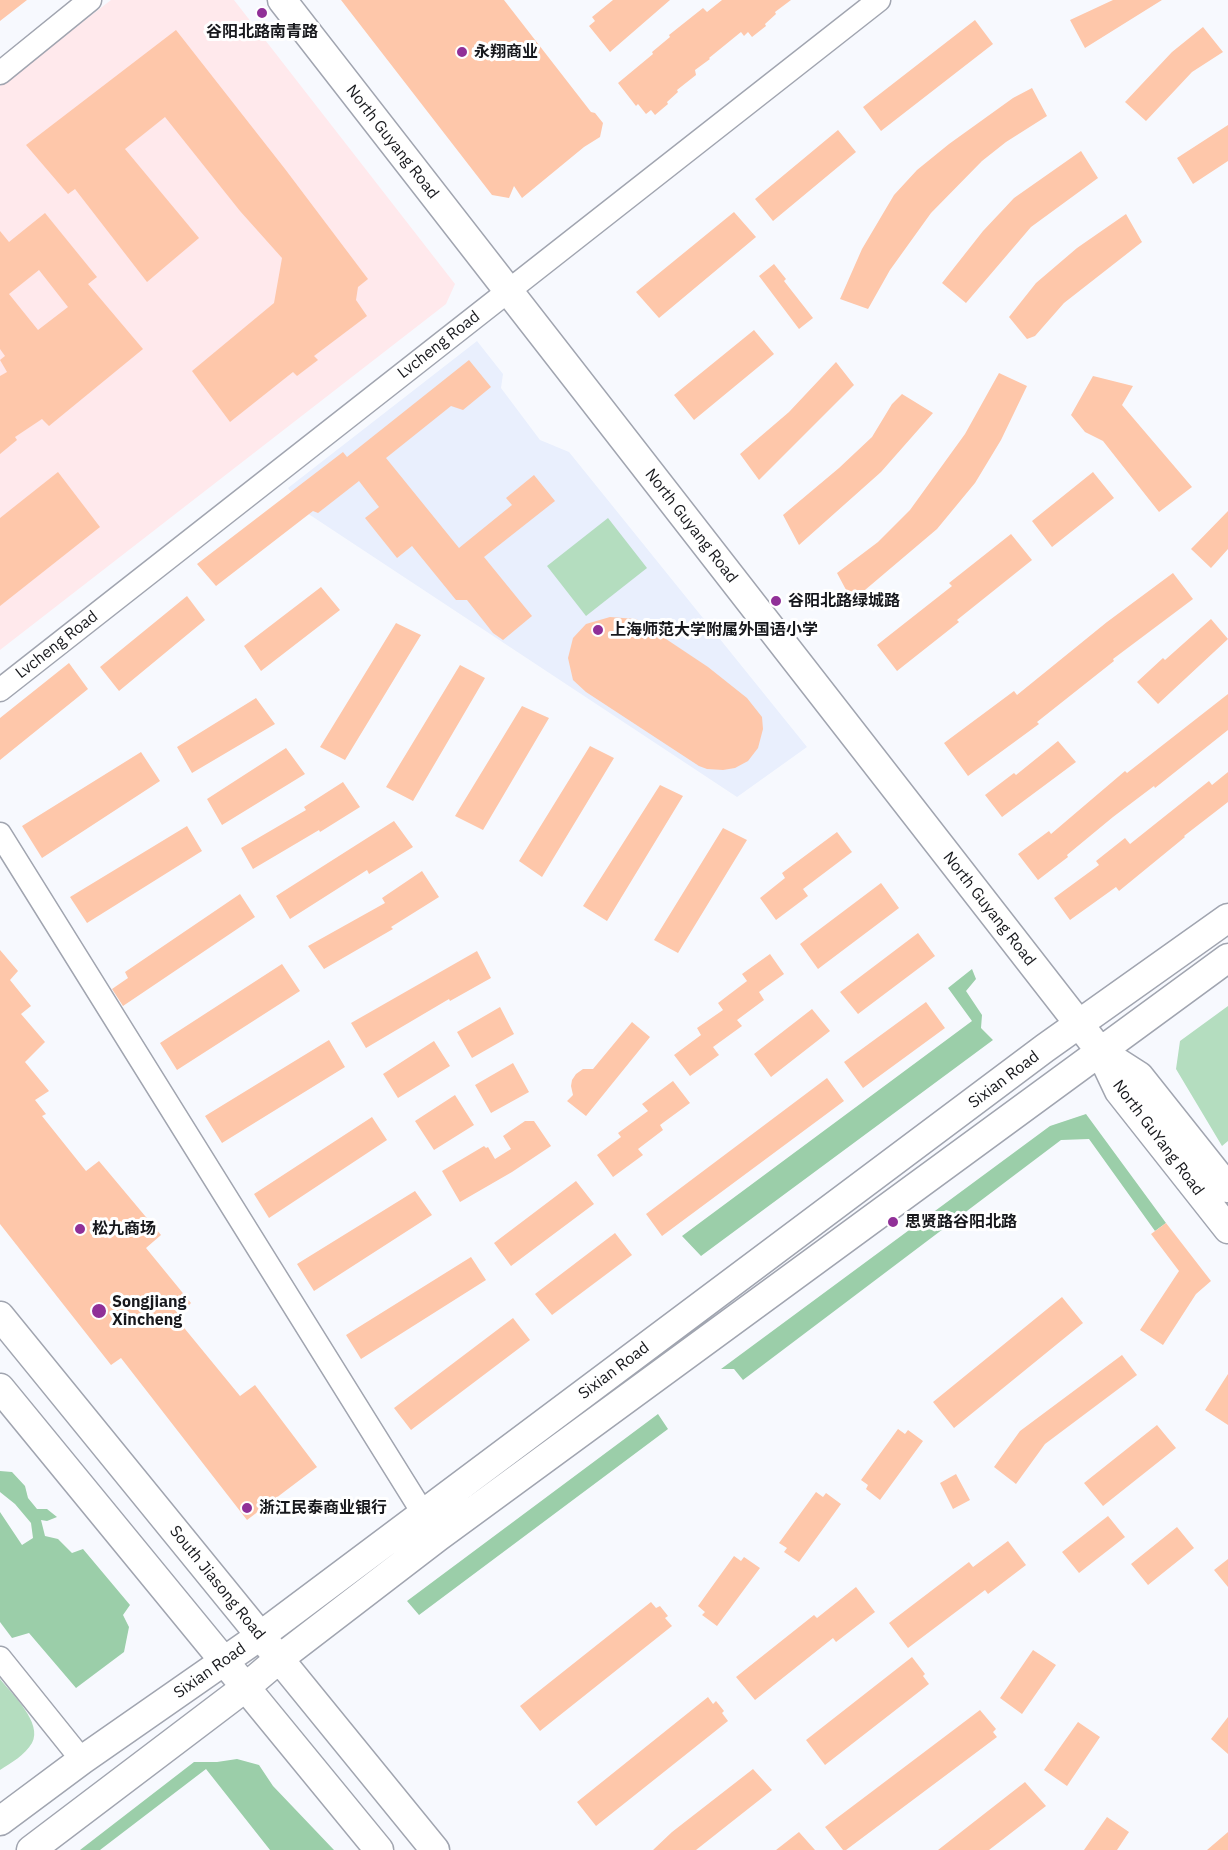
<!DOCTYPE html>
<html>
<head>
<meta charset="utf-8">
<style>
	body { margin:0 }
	canvas { display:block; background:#f7f9fe }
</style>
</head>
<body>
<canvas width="1228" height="1850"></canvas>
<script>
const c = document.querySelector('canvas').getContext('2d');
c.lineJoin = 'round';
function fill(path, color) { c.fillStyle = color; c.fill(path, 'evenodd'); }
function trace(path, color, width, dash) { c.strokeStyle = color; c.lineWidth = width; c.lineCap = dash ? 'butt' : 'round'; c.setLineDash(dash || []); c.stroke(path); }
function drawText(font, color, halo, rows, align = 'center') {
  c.font = font + ' "IBM Plex Sans","Noto Sans SC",sans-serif'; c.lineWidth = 6; c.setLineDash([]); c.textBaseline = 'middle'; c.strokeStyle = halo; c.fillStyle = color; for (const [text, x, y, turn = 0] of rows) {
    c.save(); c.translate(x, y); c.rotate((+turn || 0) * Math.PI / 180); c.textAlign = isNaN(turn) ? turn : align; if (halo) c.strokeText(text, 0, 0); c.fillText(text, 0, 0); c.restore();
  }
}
fill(new Path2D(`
	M111,0H234L455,284L446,304L0,650V86Z`), '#ffe9ec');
fill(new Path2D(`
	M477,341L503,374L501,388L540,440L569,452L807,747L737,797L307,513L288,488Z`), '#e9effd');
fill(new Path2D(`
	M608,518L647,568L586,616L547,566Z
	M1228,1006V1141L1222,1146L1176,1069L1180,1041Z
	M0,1679C12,1694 43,1723 32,1743C25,1755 11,1763 0,1770Z`), '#b4ddbf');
fill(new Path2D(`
	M972,969L976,979L966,991L982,1015L981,1028L993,1040L701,1256L682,1236L972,1021L948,988Z
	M1086,1114L1166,1223L1155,1231L1089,1139L1061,1140L743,1380L734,1369H721L1050,1126Z
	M658,1414L668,1429L419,1615L407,1601Z
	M0,1471L12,1472L25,1486L28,1498L37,1509H47L57,1517L47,1521L41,1520L45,1536L58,1539L72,1553L83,1549L130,1605L123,1615L129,1627L124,1652L76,1688L29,1633L12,1638L0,1622V1512L22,1545L33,1538L31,1523L15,1504L0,1492Z
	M237,1759L259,1765L273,1786L334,1850H270L206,1769L100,1850H80L194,1762H217Z`), '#9bcea9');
fill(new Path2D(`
	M0,0H27L0,21Z
	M341,0H504L591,112L595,113L603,123L600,137L584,147L522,198L514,186L509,198L492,195Z
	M613,0H670L610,52L589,26L595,21L592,17Z
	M722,0H791L775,12L776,14L765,24L766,26L752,37L748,32L744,36L741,32L709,58L710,59L695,70L696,75L677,90L678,92L667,102L668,104L655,115L651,110L646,114L638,104L636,106L618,83L653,54L652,52L670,37L669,35L703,8L707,12Z
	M1113,0H1162L1085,48L1070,20Z
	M975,20L993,44L881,131L863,107Z
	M1203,27L1223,52L1192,72L1146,121L1125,102L1172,52Z
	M176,30L285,169L368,279L358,287L356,300L367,316L314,356L318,360L297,376L293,372L230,422L192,371L274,303L282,258L240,211L165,117L125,149L199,238L147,282L75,189L68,194L26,145Z
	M1032,88L1047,116L1006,142L982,161L931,213L890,270L868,309L840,299L862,249L894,195L917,170L949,144L1013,98Z
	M1228,125V161L1193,184L1177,158Z
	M838,130L856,152L773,221L755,199Z
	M1081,151L1098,178L1031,227L966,303L942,283L983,231L1014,198Z
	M734,212L756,237L659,318L636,292Z
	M45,213L97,277L88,284L143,349L49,426L42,419L15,437L17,440L0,454V376L7,372L0,360L5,356L0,349V231L9,242ZM39,270L68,307L38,330L9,294Z
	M1126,214L1142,242L1064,303L1035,336L1027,339L1009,317L1036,283L1077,248Z
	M774,264L786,279L784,281L813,318L799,329L759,276Z
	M754,330L774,354L694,420L674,395Z
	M469,360L491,387L463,410L451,406L386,458L459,548L512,505L506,498L534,475L555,501L484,557L532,616L503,640L493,633L467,600H456L412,546L397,558L365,518L379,507L359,481L318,513L313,511L216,586L197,564L343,452L347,457Z
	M836,362L854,385L759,480L740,454L789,412Z
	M999,373L1027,386L1001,440L975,483L937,529L852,601L837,573L878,542L910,510L965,434Z
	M1093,376L1133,386L1122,405L1192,487L1159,512L1103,441L1085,432L1071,415Z
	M902,394L933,413L881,472L799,545L783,515L839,468L872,437L892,404Z
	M58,472L100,527L0,606V518Z
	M1093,472L1114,498L1052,547L1032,521Z
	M1228,511V549L1211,568L1191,549Z
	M1011,534L1032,560L957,620L959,622L897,671L877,645L952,586L949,583Z
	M1173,573L1193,599L1113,659L1114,661L1037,722L1039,724L968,776L944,743L1014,691L1017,695L1107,622Z
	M321,587L340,610L261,671L244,646Z
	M187,596L205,620L119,691L100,667Z
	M610,617L636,619L708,667L747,698L762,717L763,729L758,748L748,761L735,768L723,770L707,769L699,766L586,692L573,680L568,658L573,638L586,624Z
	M1211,619L1228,639L1158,704L1137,682L1163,658L1165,660Z
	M396,623L421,635L345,760L320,747Z
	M69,663L88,689L0,760V718Z
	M460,665L485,678L413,801L386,787Z
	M1228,694V730L1155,788L1154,786L1113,817L1067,855L1068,857L1038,880L1018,854L1049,831L1051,834L1125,771L1127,773Z
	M256,698L275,724L192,773L177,747Z
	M522,706L549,718L483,830L455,816Z
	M1058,741L1076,762L1002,817L985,795L1014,773L1016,775Z
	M590,746L614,758L542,877L519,861Z
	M286,748L305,774L222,825L207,799Z
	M141,752L160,781L42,858L22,826Z
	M1228,772V802L1184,836L1185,837L1119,891L1116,887L1070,920L1054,898L1099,865L1096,861L1125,838L1130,844L1209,781L1212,785Z
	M343,782L360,807L320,832L319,830L253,869L241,848L306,810L304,807Z
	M660,785L683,796L607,921L583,906Z
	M394,821L413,847L369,874L367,870L290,919L276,896Z
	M187,826L202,851L87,923L70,897Z
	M723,828L747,840L678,953L654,940Z
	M837,832L852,852L803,889L808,896L776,920L760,898L785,878L782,873Z
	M422,871L439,897L391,927L393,929L324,969L308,946L385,903L382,898Z
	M881,883L899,908L818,969L800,944Z
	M240,894L255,917L123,1006L112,989L128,978L125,972Z
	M918,933L935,956L858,1014L840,992Z
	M0,950L18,971L10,980L31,1006L21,1014L45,1042L25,1062L49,1091L35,1100L46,1114L42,1116L86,1171L99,1161L161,1235L146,1248L191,1303L176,1318L240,1396L255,1385L317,1467L247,1520L121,1358L111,1365L0,1224Z
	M477,951L491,978L450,1001L449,999L366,1048L351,1023Z
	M770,954L784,974L759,992L764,1000L737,1020L742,1026L713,1047L719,1055L690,1076L674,1055L701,1035L697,1028L723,1010L718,1003L747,981L742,974Z
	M282,964L300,991L177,1070L160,1043Z
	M926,1002L945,1028L863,1088L844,1062Z
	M500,1007L514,1034L472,1058L457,1032Z
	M812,1009L830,1031L771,1077L754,1054Z
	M632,1022L650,1037L586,1116L567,1101L573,1095L571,1086L572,1080L576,1074L583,1069H593Z
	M329,1040L345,1067L222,1143L205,1116Z
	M434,1041L450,1066L398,1098L383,1074Z
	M513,1063L529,1092L491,1113L475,1085Z
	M827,1078L844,1101L662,1236L646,1214Z
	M673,1081L690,1103L660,1125L663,1130L638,1149L643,1155L613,1177L597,1155L621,1137L618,1133L648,1111L642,1104Z
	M455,1095L474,1125L434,1150L415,1121Z
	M372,1117L387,1140L269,1218L254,1194Z
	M525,1121H534L551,1146L512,1172L460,1202L442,1171L484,1146L486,1148L488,1147L495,1159L511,1149L503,1136Z
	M576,1181L594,1204L511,1266L494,1243Z
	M415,1191L432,1215L314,1291L297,1264Z
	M1166,1223L1211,1281L1196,1294L1163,1345L1140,1330L1179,1271L1151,1234Z
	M615,1233L632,1255L552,1315L535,1294Z
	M471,1257L486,1280L361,1359L346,1335Z
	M1062,1297L1083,1323L954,1428L933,1402Z
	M513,1318L530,1340L411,1430L394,1408Z
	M1122,1355L1137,1375L1045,1444L1016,1484L994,1467L1020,1431Z
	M1228,1374V1425L1205,1410Z
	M1157,1425L1176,1448L1103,1506L1084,1483Z
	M898,1429L905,1434L908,1430L923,1441L880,1500L866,1489L868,1485L861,1480Z
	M956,1474L970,1500L953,1509L940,1483Z
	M816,1492L823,1497L826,1493L841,1504L799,1562L784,1552L787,1548L779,1543Z
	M1108,1516L1125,1537L1079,1573L1062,1552Z
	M1177,1527L1194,1548L1148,1585L1131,1564Z
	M1008,1541L1026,1565L988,1594L985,1590L908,1648L889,1623L969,1562L973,1567Z
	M734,1556L741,1561L744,1557L760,1568L717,1626L702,1615L705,1612L698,1606Z
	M1228,1559V1587L1214,1570Z
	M856,1587L875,1612L836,1642L833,1638L755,1700L736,1677L814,1615L817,1618Z
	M651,1602L656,1608L660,1606L668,1616L665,1618L672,1626L540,1731L520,1706Z
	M1033,1650L1056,1665L1022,1714L1000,1698Z
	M912,1657L925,1674L923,1676L929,1684L825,1765L806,1740Z
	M708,1697L713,1704L716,1701L724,1711L722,1713L728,1721L596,1826L577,1802Z
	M980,1710L996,1729L993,1732L997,1737L846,1850H843L825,1827Z
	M1228,1717V1754L1211,1739Z
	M1078,1722L1100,1737L1067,1786L1044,1770Z
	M753,1769L772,1790L696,1850H653L672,1832Z
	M1025,1782L1046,1806L989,1850H938Z
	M1107,1817L1129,1832L1117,1850H1084Z
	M799,1832L815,1850H776Z
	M1228,1832V1850H1207Z`), '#fec7aa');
const minor = new Path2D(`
	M0,73L90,0
	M0,690L879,0
	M0,834L423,1513
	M0,1658L82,1760`);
const major = new Path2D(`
	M282,0L1100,1051L1119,1091L1228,1229
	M1100,1051L1139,1076L1228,1188
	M0,1316L435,1850
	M0,1388L379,1850
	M0,1821L82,1760L260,1636L1045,1048L1228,918
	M31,1850L246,1687L279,1659L438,1537L1228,958`);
trace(minor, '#a1a5b0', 25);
trace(major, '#a1a5b0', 31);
trace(minor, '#fff', 22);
trace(major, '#fff', 28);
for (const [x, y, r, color] of [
	[262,13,6,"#903098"],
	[462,52,6,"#903098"],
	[776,601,6,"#903098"],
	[598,630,6,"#903098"],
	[893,1222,6,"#903098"],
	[80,1229,6,"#903098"],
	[99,1311,8,"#903098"],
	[247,1508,6,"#903098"]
]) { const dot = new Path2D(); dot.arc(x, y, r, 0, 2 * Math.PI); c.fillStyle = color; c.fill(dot); trace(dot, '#fff', 2); }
drawText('bold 16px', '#17181c', '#fff', [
	["谷阳北路南青路",262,32,"center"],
	["永翔商业",474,52],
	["谷阳北路绿城路",788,601],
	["上海师范大学附属外国语小学",610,630],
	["思贤路谷阳北路",905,1222],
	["松九商场",92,1229],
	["Songjiang",112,1302],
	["Xincheng",112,1320],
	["浙江民泰商业银行",259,1508]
], 'left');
drawText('16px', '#17181c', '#fff', [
	["North Guyang Road",392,142,52],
	["Lvcheng Road",439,345,-38],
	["North Guyang Road",691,526,52],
	["Lvcheng Road",57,645,-38],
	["North Guyang Road",989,909,52],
	["Sixian Road",1004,1080,-37],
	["North GuYang Road",1158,1138,53],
	["Sixian Road",614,1371,-37],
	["South Jiasong Road",217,1583,51],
	["Sixian Road",210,1671,-35]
]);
</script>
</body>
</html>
